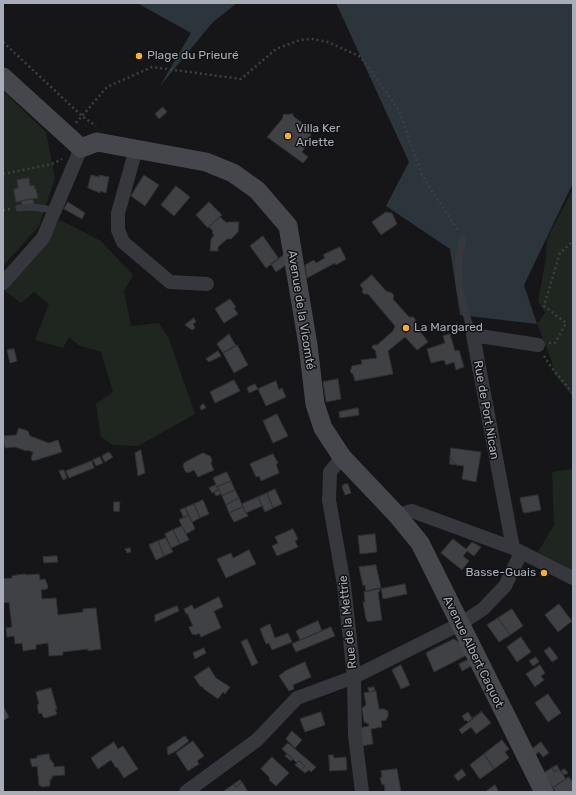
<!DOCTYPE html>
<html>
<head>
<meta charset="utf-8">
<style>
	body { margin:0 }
	#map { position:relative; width:576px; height:795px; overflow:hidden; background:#161618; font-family:Rubik,sans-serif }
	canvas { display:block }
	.frame { position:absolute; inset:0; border:4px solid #a8adb8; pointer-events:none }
</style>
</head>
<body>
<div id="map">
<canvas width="576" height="795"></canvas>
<div class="frame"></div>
</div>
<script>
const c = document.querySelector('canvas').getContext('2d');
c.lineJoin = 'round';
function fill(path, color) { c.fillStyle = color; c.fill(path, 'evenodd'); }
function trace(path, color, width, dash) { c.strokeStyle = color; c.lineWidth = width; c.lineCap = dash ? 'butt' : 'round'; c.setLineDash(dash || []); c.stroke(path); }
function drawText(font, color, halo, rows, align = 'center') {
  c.font = font + ' Rubik,sans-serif'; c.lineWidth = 3; c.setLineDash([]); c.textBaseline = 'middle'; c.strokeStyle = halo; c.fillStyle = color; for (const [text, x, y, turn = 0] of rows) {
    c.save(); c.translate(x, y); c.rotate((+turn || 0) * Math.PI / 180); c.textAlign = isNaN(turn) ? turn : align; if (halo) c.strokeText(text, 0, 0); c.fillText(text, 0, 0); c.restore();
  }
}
fill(new Path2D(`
	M3,91L46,132L55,178L39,226L3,266Z
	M573,189V397L554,374L551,359L537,324L545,313L538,301L546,258L547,239Z
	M60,220L101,241L133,275L124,291L131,326L159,323L169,339L195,414L138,446L113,445L101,437L96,404L113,392L101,352L78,345L69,337L63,348L35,340L49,304L34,292L21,303L5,291L35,255Z
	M573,469V570L538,552L554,525L552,472Z`), '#1e261f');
fill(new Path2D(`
	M137,3H237L213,22L160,86L191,33Z
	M336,3H573V183L524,285L537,324L460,315L450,249L386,206L409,162Z`), '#2c353c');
const building = new Path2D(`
	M163,107L167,112L159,119L155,114Z
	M293,114V116L310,129L311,138L302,152L308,157L303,163L267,137L283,118V115Z
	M91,175L99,177V175L109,177L106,193L100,191V193L88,188Z
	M144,175L159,185L145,206L131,196Z
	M29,178L30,186L34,185L35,189H36L38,198L16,202L14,193V189L18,188L17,180Z
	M176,186L190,197L174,216L161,205Z
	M33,199L34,204L23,206L21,201Z
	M68,202L85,213L82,219L64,209Z
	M209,202L222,215L208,228L196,215Z
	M386,212L392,213L397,224L381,235L372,222Z
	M220,217L227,223L228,222H239L238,232L231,239H227L218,247V251H210L211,239L214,235L212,233L213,231L209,227Z
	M263,236L279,259L266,268L250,246Z
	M340,247L346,259L336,265L335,263L307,278L305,265L314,260L316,263L325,258L323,255Z
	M284,255L286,265L276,272L271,264Z
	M372,275L386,291L392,293L394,296L393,299L409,317H413L415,319L416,326L428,342L417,350L405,337L388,351L393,374L355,381L353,374L350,372L352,366L362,364L361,360L377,358L375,350L372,348L373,345H377L393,331L395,326L368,294H364L362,292L363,289L360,285Z
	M230,299L236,307L234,308L238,314L224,323L215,309Z
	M194,318L196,322L193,324L195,328L192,330L185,325Z
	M229,334L236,346L223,353L217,344Z
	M450,334L455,351L459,350L464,367L456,370L454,362L446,365L444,360L431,363L427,349L445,343L443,336Z
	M237,345L248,365L234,373L223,353Z
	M14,349L17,361L10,363L7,350Z
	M218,351L221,356L209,362L206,359Z
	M338,379L341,399L326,402L323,382Z
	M234,380L240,391L215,403L210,392Z
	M276,381L279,390L282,388L286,397L266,406L258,389Z
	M255,384L258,389L249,393L247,388Z
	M204,404L206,408L201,410L200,406Z
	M358,408L359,415L340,418L339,412Z
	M277,414L288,436L273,443L263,421Z
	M19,428L28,431L30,436L49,443L58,440L62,452L33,461L31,459L33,452L27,450L26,451L15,447L5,448L3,436L16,435Z
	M451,448L481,452L476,482L462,479L464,466L456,465L450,458Z
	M141,450L145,473L138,476L135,453Z
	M109,452L113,457L105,462L102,456Z
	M203,453L210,456L212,460L211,464L214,470L198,477L194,470L188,473L185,471L183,466L184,463Z
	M273,454L278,463L276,464L279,473L261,481L259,476L256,477L250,464Z
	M100,457L103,463L96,466L93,460Z
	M450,458L456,465H457L450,464Z
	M92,461L94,468L69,478L66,471Z
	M64,470L67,478L63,480L59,471Z
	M227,472L231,481L217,487L213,478Z
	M231,481L235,490L222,496L217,487Z
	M344,484H348L351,493L345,495L342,487Z
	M216,485L219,490L212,493L209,488Z
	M275,489L282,504L273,508L267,493Z
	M219,490L221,494L216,496L214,492Z
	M235,490L239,498L226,505L222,496Z
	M267,493L273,508L265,512L258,497Z
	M538,495L541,510L525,513L523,512L520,498Z
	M258,497L262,506L246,513L242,504Z
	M239,498L243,507L229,513L226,505Z
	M203,500L209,514L200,518L194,504Z
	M114,502H120L119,512L114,511Z
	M194,504L200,518L192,522L185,508Z
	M243,507L248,516L234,522L229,513Z
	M185,508L189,515L184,518L180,510Z
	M189,515L195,529L186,534L179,520Z
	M182,526L189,540L180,544L173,530Z
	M293,529L298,539L295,541L298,547L277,556L272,546L278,543L275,537Z
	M173,530L180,544L171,548L165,534Z
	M375,534L377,552L360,554L358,536Z
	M166,538L173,552L164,556L158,541Z
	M453,539L466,549L472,542L481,547L474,556L467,551L463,556L469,561L462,570L441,553Z
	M158,541L164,556L156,560L149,545Z
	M130,548L131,552L127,553L125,549Z
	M249,550L256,564L226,578L217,559L231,553L233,558Z
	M57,556L58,562L44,563L43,557Z
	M376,565L381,588L366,592L365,585L363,586L359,567Z
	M25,574L26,575L39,574L40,580L45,579L48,586L47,589L41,590L42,599L56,598L58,615L83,612V609L96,608L101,649L88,651V649L63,652V655L49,656L48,643L36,645V649L23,651L22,643L15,644L14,636L7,637L6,628L12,627L9,602L3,603V579L12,578V576Z
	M405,584L407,594L383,599L381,589Z
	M379,588L380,591L378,592L382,620L368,622L366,619L363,602H365L364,592Z
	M219,597L223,607L214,611L221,628L201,637L199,633L196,635L192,634L189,627L193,626L187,613L186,614L184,609L192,605L194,609Z
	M559,604L572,621L558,632L545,615Z
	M177,606L179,611L155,622V615Z
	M512,609L523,626L510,635L498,618Z
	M498,618L510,635L499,642L487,625Z
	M318,621L322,631L300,640L296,631Z
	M270,624L275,638L288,633L292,642L272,650L269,643L266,644L260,629Z
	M331,627L335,636L296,652L292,644Z
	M521,637L531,652L517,662L507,647Z
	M247,639L258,663L252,666L241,642Z
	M454,639L460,643L467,655L434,672L426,653Z
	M550,647L558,658L552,662L544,651Z
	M204,648L206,653L195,659L193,653Z
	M536,657L539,662L533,666L529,661Z
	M470,659L473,665L462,671L459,664Z
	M305,662L311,677L293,685L294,689L289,691L279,676L285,671Z
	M401,665L410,685L401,689L392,670Z
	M540,665L545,673L541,676L544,680L535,687L526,674Z
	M209,667L216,678L230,687L225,694L223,692L218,699L204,689L202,686L201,687L194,677Z
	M374,687L375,691L369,692L368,688Z
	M51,688L57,709H55L57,714L55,715L45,718L43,717L42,713L39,714L37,705L39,704L36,692Z
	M376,691L379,709H384L388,711V716L386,720L381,721L382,727L371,729L373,744L361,746L359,728L369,726V724L364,722L362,708L366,705L364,693Z
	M548,694L561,713L548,722L535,703Z
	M3,706L9,717L3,721Z
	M482,711L468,722L466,720L465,721L462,716L468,712L472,718Z
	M321,712L325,725L305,732L300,719Z
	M482,712L491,723L476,734L471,727L462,734L459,730Z
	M292,731L302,740L295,748L286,739Z
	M185,736L189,741L176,751L168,755L167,748Z
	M502,740L509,749L505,752L509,758L494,769L484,754Z
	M193,741L204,756L197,761L199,764L188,771L176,753Z
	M114,742L118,749L123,746L138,769L124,778L117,767L116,768L111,760L98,769L91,758Z
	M541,742L549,753L543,757L539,752L535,755L532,749Z
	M288,743L316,767L311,772L309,770L305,773L301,770L305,766L299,761L297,763L282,749Z
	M49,754L50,759L54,764V767L64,766L65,775L52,776V779H50V786L42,787L39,785L37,766L32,767L30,759L37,758V756Z
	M287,754L293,759L291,761L285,756Z
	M484,754L494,769L480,779L470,765Z
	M329,755H333L334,758L346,757L347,770L330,771Z
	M272,757L289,773L276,786L269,780L270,778L261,769Z
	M299,761L305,766L301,770L295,765Z
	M557,765L559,769L554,772L552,768Z
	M552,768L554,772L559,769L566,779L553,788L544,773Z
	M397,769L401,792H385L384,784L382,785L380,778L382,777L381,771Z
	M462,769L466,775L458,781L454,776Z
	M565,769L568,773L564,775L561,771Z
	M569,777L573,782V792H556L553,788Z
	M240,780L242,782L236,787L234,784Z
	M242,782L248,792H222L234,784L236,787Z
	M495,785L499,792H485Z`);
fill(building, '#404145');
trace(building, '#303034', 1);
trace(new Path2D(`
	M3,42L82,116L96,126
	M76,123L107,87L152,67L241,79L276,49L300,40L313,39L328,42L361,57L399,110L422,175L459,232
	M3,174L52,164L62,159
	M3,210L10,209
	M549,343H555L566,323L544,306L560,253L573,241
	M544,356L551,367L573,393`), '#3d3f44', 2.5, [2, 3]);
trace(new Path2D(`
	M19,208L31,207L55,210
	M463,239C462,245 460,251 459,257C456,284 464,310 473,335`), '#37383d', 7);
trace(new Path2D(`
	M136,149L118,213V230L123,242L170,282L207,284
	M3,283L43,238L81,148
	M342,457L330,472L329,500L344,585L354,677L355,735L362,792
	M397,515L412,511L513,548L573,578
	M513,548L473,335L538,345
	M186,792L257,740L297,698L354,677L460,624L483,609L505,586L521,553`), '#37383d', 14);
trace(new Path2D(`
	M3,77L81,148L97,142L206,162L233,173L257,190L288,226L308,345L315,404L323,428L342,457L397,515L420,543L544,792`), '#45474d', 19);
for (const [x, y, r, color] of [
	[139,56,4,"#f2b134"],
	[288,136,4,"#f2b134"],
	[406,328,4,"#f2b134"],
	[544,573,4,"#f2b134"]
]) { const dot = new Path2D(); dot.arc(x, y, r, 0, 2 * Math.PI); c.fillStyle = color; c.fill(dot); trace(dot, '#111113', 1.5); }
drawText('12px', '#a8adb8', '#111113', [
	["Plage du Prieuré",147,56],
	["Villa Ker",296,129],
	["Arlette",296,143],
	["La Margared",414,328],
	["Basse-Guais",536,573,"right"]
], 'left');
drawText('12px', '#a8adb8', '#111113', [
	["Avenue de la Vicomté",301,310,81],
	["Rue de Port Nican",486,410,80],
	["Rue de la Mettrie",348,622,-96],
	["Avenue Albert Caquot",473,652,64]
]);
</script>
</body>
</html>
